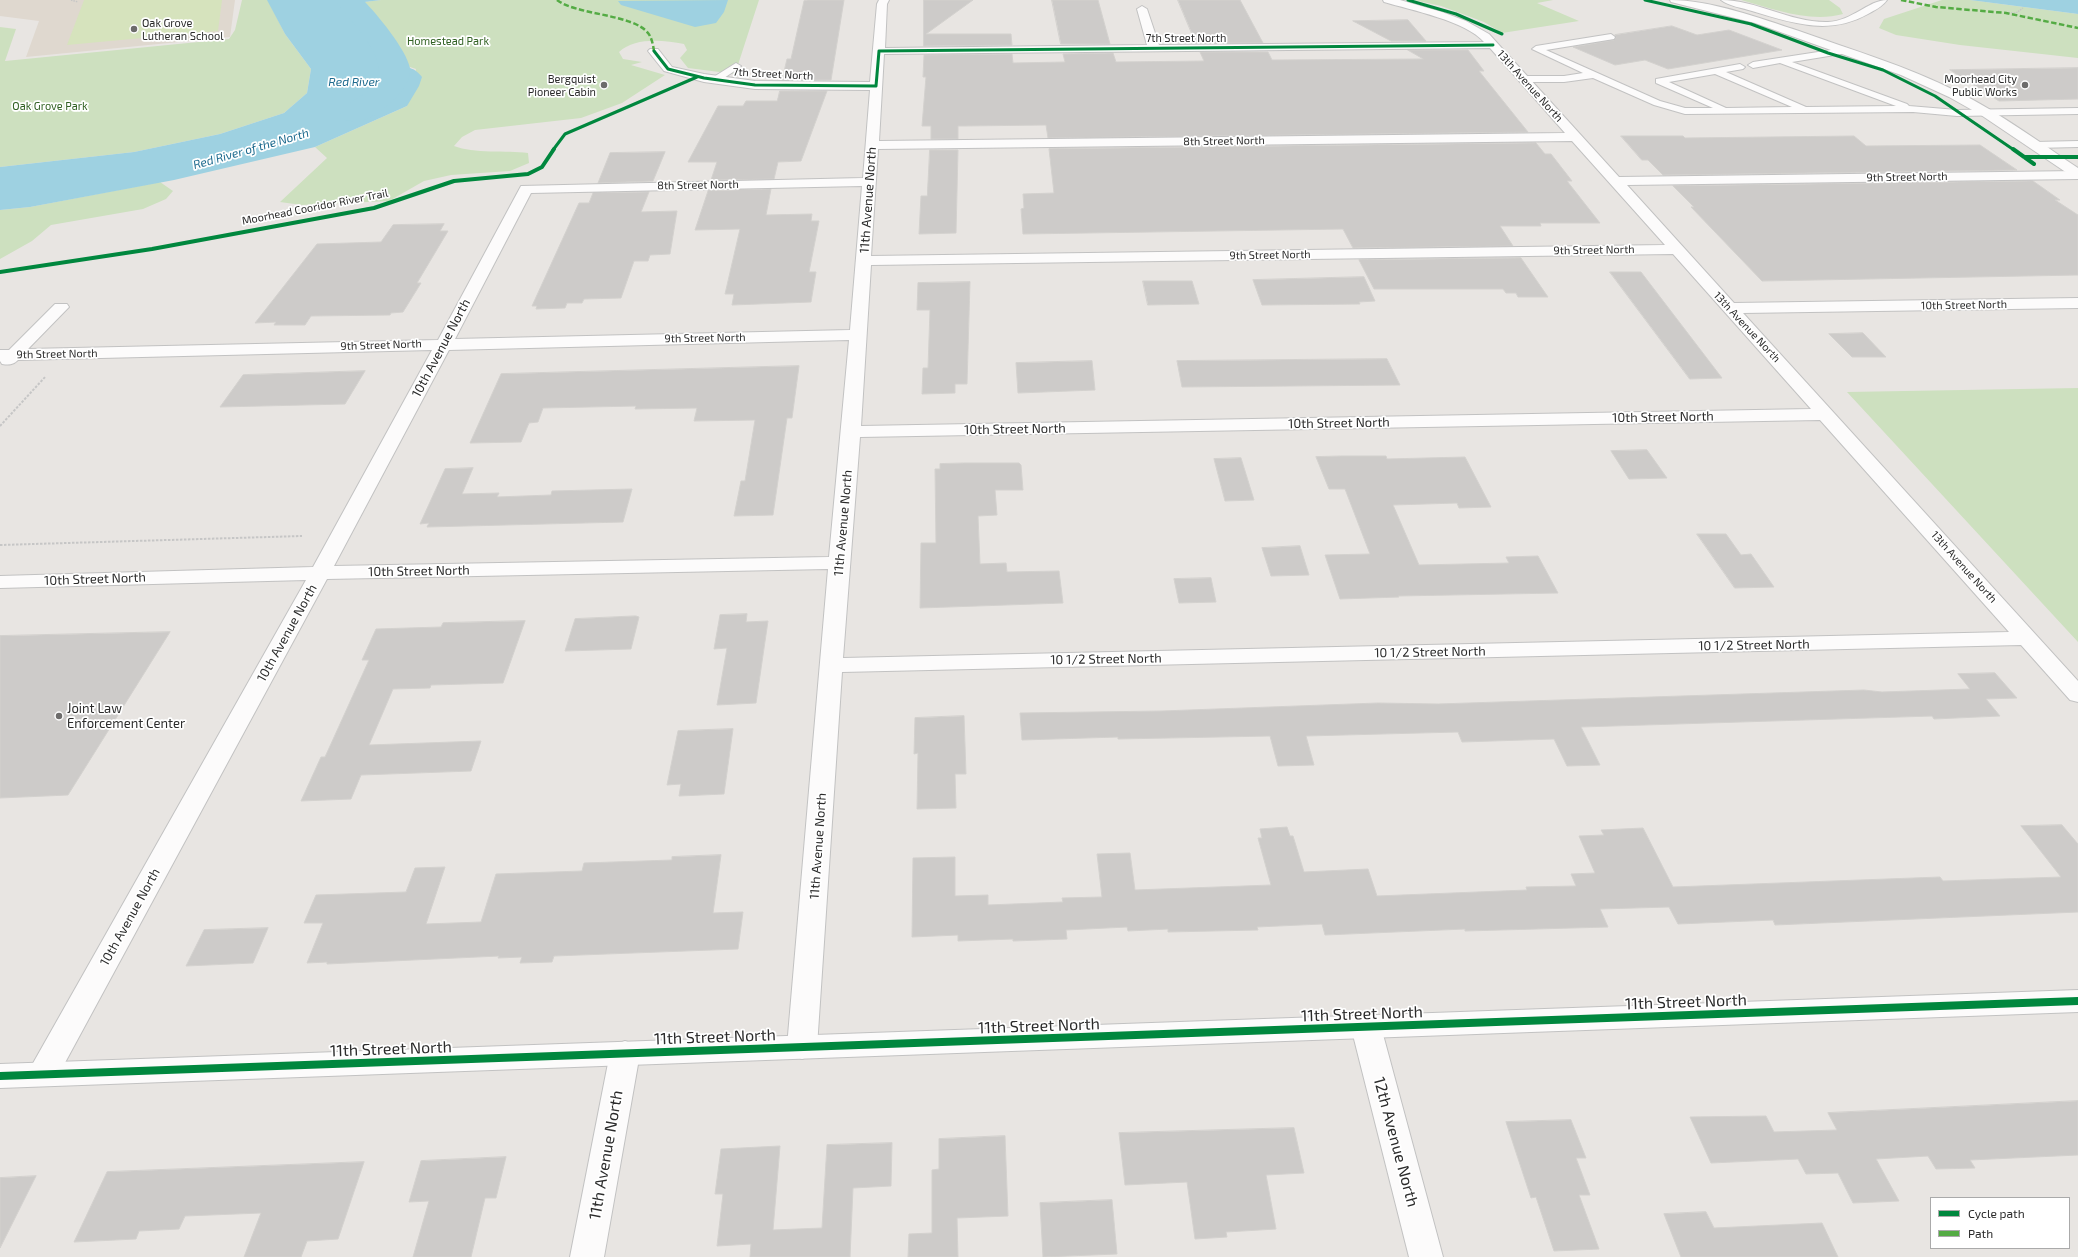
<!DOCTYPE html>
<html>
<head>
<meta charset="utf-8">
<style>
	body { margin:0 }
	#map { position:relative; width:2078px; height:1257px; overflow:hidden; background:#e8e5e2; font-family:"Exo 2",sans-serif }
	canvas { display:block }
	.legend { position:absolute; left:1930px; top:1197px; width:140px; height:52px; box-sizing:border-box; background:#fff; border:1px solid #aaa; margin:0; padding:5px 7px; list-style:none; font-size:12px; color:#2b2b2b }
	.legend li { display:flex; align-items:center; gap:8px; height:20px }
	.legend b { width:20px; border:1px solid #aaa }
</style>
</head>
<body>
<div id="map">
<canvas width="2078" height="1257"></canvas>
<ul class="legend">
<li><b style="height:5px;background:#00873e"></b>Cycle path</li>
<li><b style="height:5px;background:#54ab44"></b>Path</li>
</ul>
</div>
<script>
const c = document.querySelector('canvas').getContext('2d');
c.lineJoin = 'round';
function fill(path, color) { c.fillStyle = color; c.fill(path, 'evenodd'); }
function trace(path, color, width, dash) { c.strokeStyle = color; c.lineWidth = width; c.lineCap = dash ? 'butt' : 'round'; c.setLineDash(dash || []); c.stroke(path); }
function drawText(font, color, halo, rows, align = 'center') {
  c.font = font + ' "Exo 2",sans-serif'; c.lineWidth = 3.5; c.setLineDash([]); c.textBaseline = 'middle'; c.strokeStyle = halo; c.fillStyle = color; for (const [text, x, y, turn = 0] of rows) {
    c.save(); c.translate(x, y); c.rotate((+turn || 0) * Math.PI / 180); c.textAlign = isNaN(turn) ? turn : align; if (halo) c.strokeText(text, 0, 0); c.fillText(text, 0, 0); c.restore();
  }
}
fill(new Path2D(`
	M0,0H235L230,37L26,57L39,21L0,16Z`), '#dfd8cf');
fill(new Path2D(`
	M242,0H268L285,34L311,69L307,93L284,113L220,134L134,152L0,167V27L16,29L5,61L229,39L235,30Z
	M381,0H759L735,74L688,68L680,58L687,50L684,44C663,40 635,37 619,52L623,59L642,62L631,65L665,75L622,103L581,118L475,130L462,137L454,146C474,154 506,150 528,153L529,163L510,171L451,175L424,181L389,201L302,205L280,202L327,158L315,147L407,106L416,69L398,63L382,46L355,3Z
	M1414,0H1553L1537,3L1579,21L1502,33L1484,22L1441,6Z
	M1741,0H1829L1840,8L1843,14C1810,23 1773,9 1741,0Z
	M1942,0H1970L2078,14V58L1960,45L1896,35L1879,28L1884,19Z
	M160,182L173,191L166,199L143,209L51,225L32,241L0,259V210L30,207Z
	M2078,388V642L1847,392Z`), '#cde0bf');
fill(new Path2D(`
	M84,0H222L218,31L67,45Z`), '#d6e3bd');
fill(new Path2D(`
	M267,0H381L356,3C366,23 379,47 396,62C405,70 412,64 422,77L419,86L407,106L315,147L174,180L30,207L0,210V167L134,152L220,134L284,113L307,93L311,69L285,34Z
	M728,0L724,12L716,23L695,27L621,5L618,1Z
	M1970,0H2078V14Z`), '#9ed1e1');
fill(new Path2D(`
	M335,0H363C377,14 406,49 410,68C412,83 394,101 384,108C369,119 363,124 345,120L340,113C348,101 361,98 371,88C397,62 349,21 335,0Z`), '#9ed1e1');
const building = new Path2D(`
	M808,0H844L831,80H782L787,59H791L804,1Z
	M924,0H973L926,34H1011L1012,45L924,46Z
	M1052,0H1098L1110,44H1061Z
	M1178,0H1240L1263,43H1196Z
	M1408,20L1426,41H1391L1353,21Z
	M1672,26L1697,35L1729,30L1782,50L1668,69L1645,60L1615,65L1573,47L1614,40L1616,38L1615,35Z
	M1408,50H1468L1484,71H1479L1528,132L1048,138L1046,125L964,126H958V139H931V126H922L926,77H923L924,55L1012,54L1013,63L1065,62L1063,54L1113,53L1116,62L1204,61L1200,52H1268L1272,60L1423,59Z
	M2078,68V99L1999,101L1950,70Z
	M780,91H827L801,161L778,162L774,179L711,180L717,162H688L718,106H743L746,101H777Z
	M1621,136H1683L1685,138L1854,136L1866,146L1980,145L2017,170L1663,175L1648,160H1642Z
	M1536,143L1545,154H1551L1572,181H1567L1600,223H1540L1541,226H1500L1513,246L1353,248L1343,229L1023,234L1021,209L1024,208L1023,194L1054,193L1049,149Z
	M930,150H958L956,233L919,234L921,196H927Z
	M665,152L653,181L598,183L610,153Z
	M2033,181L2060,200H2055L2078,215V275L1762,281L1691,207H1694L1673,186Z
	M771,189L766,215L812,214L811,221H819L809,272H816L811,302L732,305L734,294H725L740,229L695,230L708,191Z
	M649,192L641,212L677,211L670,254L650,255L648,261H634L621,298L584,299L582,303H567L565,308L536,309L537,306H532L579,203H589L593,193Z
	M444,224L440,231H448L417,283H421L403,312L391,313L390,315L311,316L305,325H274L276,322L255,323L317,244L381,242L393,225Z
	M1521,258L1548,297H1518L1516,293H1506L1503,289H1374L1359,260Z
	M1610,272H1641L1722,378L1690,379Z
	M1364,277L1375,301L1359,302L1360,304L1262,305L1253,280Z
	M1143,281H1192L1199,304L1148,305Z
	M970,282L967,384H955V393L922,394L923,368H928L930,310H917L918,283Z
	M1863,333L1886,357H1852L1829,334Z
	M1387,359L1400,385L1182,387L1177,361Z
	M1092,361L1095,390L1018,393L1016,363Z
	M799,366L792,418H787L773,515L734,516L741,481H745L755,420L694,421L697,408L635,409L636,406L543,408L538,422L529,423L521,442L470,443L501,374Z
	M365,371L345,404L220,407L243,375Z
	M1647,450L1667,478L1629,479L1611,451Z
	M1341,456H1386L1387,459L1465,457L1491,507L1459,508L1457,503L1393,505L1419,565L1509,563L1506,557L1538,556L1558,593L1398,596L1399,597L1340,599L1325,555L1370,554L1345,489H1329L1316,457Z
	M1241,458L1254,500L1225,501L1214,459Z
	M964,463H1019L1021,465L1023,490H995L997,515L978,516L980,564L1006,563L1007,572L1059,571L1063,603L920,608L921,543H936L935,469H940V464Z
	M473,468L462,494L499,493L497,497L551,495L552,491L632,489L623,522L427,527L429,523L420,524L445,469Z
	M1697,534H1726L1741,555L1751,554L1774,587L1735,588Z
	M1300,546L1309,575L1271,576L1262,548Z
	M1211,578L1216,602L1179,603L1174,579Z
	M747,614L746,622L768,621L756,703L717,705L727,648L714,649L720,615Z
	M636,616L639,617L631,649L565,651L575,619Z
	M525,621L503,683L431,685L430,688L393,689L369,745L481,741L471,771L361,775L351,799L301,801L321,757H325L369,660H362L376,629L441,627L443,623Z
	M170,632L68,795L0,798V636Z
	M1995,673L2017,698L1986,699L2000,716L1934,719L1932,716L1581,727L1600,765L1567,766L1554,739L1462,742L1458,732L1306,736L1314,765L1278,766L1270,736L1118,739V737L1022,740L1020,713L1162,711L1378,703L1438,704L1864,690L1882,692L1970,689L1958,674Z
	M964,716L966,774H955L956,808L917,809L918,753L914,754L915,718Z
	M733,729L724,794L679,796L681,784L667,785L678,731Z
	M2062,825L2078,844V912L1775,925L1773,920L1678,924L1669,907L1600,909L1608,927L1465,931V929L1325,935L1322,924L1257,927L1258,930L1168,932V929L1128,931L1127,927L1066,930L1067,939L1013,941V939L958,941V935L912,937L913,858L955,857V896L988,895V905L1063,902L1062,898L1102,897L1097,854L1130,853L1135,890L1271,885L1258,838H1262L1260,829L1287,827L1290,836H1293L1304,872L1368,869L1377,896L1527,890L1526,887L1576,886L1571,874L1595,873L1579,836L1604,835L1601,830L1643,828L1673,887L1940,877L1943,881L2061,877L2021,826Z
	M721,855L713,913L743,912L738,949L554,956L552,962L520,963L522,957L498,958L499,956L327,964V962L307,963L323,923H304L316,895L406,892L415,868L445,867L426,924L481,922L496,874L582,871L584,863L672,860V857Z
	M268,928L253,963L186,966L204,930Z
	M2078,1101V1155L1970,1160L1975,1168L1936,1169L1928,1156L1876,1159L1899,1201L1853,1203L1838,1173L1806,1174L1798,1159L1711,1163L1690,1117L1766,1116L1774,1132L1837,1130L1828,1113Z
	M1571,1120L1586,1158H1576L1590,1195H1579L1599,1249L1554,1251L1536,1197L1531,1198L1506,1122Z
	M1294,1128L1304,1173L1266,1175L1276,1229L1226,1232L1227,1237L1195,1239L1187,1182L1125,1185L1119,1133Z
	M1005,1136L1008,1216L957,1218L958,1257H908L909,1234L932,1233V1170L939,1169V1139Z
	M892,1143L891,1186L853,1188L850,1257H750L751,1244L717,1246L723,1194H715L721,1149L780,1146L773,1230L822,1228L827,1145Z
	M506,1157L496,1198H485L471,1257H413L429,1201L409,1202L421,1161Z
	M364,1162L338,1239L307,1241L301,1257H244L261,1213L185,1216L179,1229L139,1231L136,1239L74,1242L107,1172Z
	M36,1176L0,1248V1178Z
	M1112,1200L1117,1254L1043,1257L1040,1203Z
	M1706,1212L1714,1228L1822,1223L1838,1257H1681L1664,1214Z`);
fill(building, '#cdcbc9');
trace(building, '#d3d1ce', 1);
const service = new Path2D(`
	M1721,0C1757,0 1791,23 1828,22C1852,21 1869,0 1887,0C1882,7 1875,10 1868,14C1829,36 1792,23 1752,11C1743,8 1728,6 1721,0Z
	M1611,34L1615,37L1614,39L1546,50L1660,101L1685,108H1713L1656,83V79L1740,64L1745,67L1743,69L1726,72L1806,107L1896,106L1780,63L1753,68L1748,65L1753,62L1844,48L1848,51L1847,53L1792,62L1907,104L1909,106L1957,110L2078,108V114L1957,116L1913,112L1685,114L1654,105L1593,78L1564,82H1524L1519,79L1524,76H1564L1583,73L1532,49L1536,46ZM1715,74L1792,107L1726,108L1669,82Z
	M736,63L741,66L739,68L718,82H712V78Z
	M2078,141V147L2035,148L2030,145L2035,142Z`);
const minor = new Path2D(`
	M879,0H889L887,4L885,48L1147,45L1137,9L1142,6L1147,9L1159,45L1484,42C1466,21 1411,10 1384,2L1383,0H1400L1442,12L1466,21L1489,34L1619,177L2078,171V179L1627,185L1734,303L2078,298V308L1743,313L2078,681V702L2070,700L2021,645L842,672L817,1047L812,1055L802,1059L792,1055L787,1047L828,569L327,579L54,1083L43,1086L32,1083L28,1074L32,1065L306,580L0,588V576L313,567L432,350L18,360C13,365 9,365 2,364L0,361V350H9L55,304H67L69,307L28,349L438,340L521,186L863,178L870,90L755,89L704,82L664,71L648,51L650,49H658L672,67L704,74L755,81L870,82L877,4ZM1490,48L1565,133L879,141L884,54ZM1572,141L1665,245L871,256L878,149ZM862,186L850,330L455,339L531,193ZM1673,254L1811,409L861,426L871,265ZM849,340L829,557L334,566L449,350ZM1820,420L2009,632L843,658L860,437Z
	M1366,1016L1376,1019L1381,1027L1443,1257H1409L1351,1027L1356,1019Z
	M625,1041L636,1045L640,1053L604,1257H570L610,1053L614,1045Z`);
const tertiary = new Path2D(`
	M2078,990V1012L0,1088V1064Z`);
const secondary = new Path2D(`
	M1670,0C1711,0 1759,18 1799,31C1852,50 1907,66 1958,92C2000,113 2039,142 2078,168V178L2073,177L1981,115L1949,97L1901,75L1755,23L1671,2Z`);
trace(service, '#c2c2c2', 2);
trace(minor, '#c2c2c2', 2);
trace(tertiary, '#c2c2c2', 2);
trace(secondary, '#c2c2c2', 2);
trace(new Path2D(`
	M71,0L78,2
	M2006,13H2016L2023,8`), '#c6c6c6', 1.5, [1.5, 1]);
trace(new Path2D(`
	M0,426L46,376
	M0,545L302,536`), '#c6c6c6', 2, [2.5, 1.5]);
fill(service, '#fcfbfb');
fill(minor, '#fcfbfb');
fill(tertiary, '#fcfbfb');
fill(secondary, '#fcfbfb');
trace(new Path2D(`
	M557,0C576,15 633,14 648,33C652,38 653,45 654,51
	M1901,0L1936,7L2006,13L2078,28`), '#54ab44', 2.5, [5.5, 2.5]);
trace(new Path2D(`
	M1408,0L1456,14L1502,34
	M1645,0L1751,24L1828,53L1883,70L1935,96L2014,150
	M654,51L668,69L704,78L755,85L876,86L879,51L1493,45
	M553,150L565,134L697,77`), '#00873e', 3);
trace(new Path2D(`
	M2013,149L2034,164
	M2024,157H2078
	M0,272L152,249L374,208L454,181L528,174L542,167L554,149`), '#00873e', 4);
trace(new Path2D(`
	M0,1076L2078,1001`), '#00873e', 8);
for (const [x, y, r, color] of [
	[134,29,4,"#6d6c6b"],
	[604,85,4,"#6d6c6b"],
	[2025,85,4,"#6d6c6b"],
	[59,716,4,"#6d6c6b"]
]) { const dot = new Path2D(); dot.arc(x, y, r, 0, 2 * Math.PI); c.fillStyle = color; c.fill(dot); trace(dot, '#fff', 1.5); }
drawText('11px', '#2b2b2b', '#fff', [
	["Oak Grove",142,23,"left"],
	["Lutheran School",142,36,"left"],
	["Bergquist",596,79],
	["Pioneer Cabin",596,92],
	["Moorhead City",2017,79],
	["Public Works",2017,92]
], 'right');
drawText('11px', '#2b2b2b', '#fff', [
	["7th Street North",1186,38],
	["7th Street North",773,74,3],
	["13th Avenue North",1530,86,48],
	["8th Street North",1224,141,-1],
	["9th Street North",1907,177,-1],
	["8th Street North",698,185,-1],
	["Moorhead Cooridor River Trail",315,207,-11],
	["9th Street North",1594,250,-1],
	["9th Street North",1270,255,-1],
	["10th Street North",1964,305,-1],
	["13th Avenue North",1747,327,47],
	["9th Street North",705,338,-1],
	["9th Street North",381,345,-2],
	["9th Street North",57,354,-1],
	["13th Avenue North",1964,567,48]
]);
drawText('11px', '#316123', '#fff', [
	["Homestead Park",448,41],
	["Oak Grove Park",50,106]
]);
drawText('italic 12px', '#1d6a8e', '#fff', [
	["Red River",354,82],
	["Red River of the North",251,149,-16]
]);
drawText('13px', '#2b2b2b', '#fff', [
	["11th Avenue North",868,200,-86],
	["10th Avenue North",441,348,-62],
	["10th Street North",1663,417,-1],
	["10th Street North",1339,423,-1],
	["10th Street North",1015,429,-1],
	["11th Avenue North",843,523,-85],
	["10th Street North",419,571,-1],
	["10th Street North",95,579,-2],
	["10th Avenue North",287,633,-61],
	["10 1/2 Street North",1754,645,-1],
	["10 1/2 Street North",1430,652,-1],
	["10 1/2 Street North",1106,659,-1],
	["11th Avenue North",818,846,-86],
	["10th Avenue North",130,917,-61]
]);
drawText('13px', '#2b2b2b', '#fff', [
	["Joint Law",67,709],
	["Enforcement Center",67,724]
], 'left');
drawText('16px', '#2b2b2b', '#fff', [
	["11th Street North",1686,1002,-2],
	["11th Street North",1362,1014,-2],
	["11th Street North",1039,1026,-2],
	["11th Street North",715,1037,-2],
	["11th Street North",391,1049,-2],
	["12th Avenue North",1396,1142,75],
	["11th Avenue North",606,1155,-80]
]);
</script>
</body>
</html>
